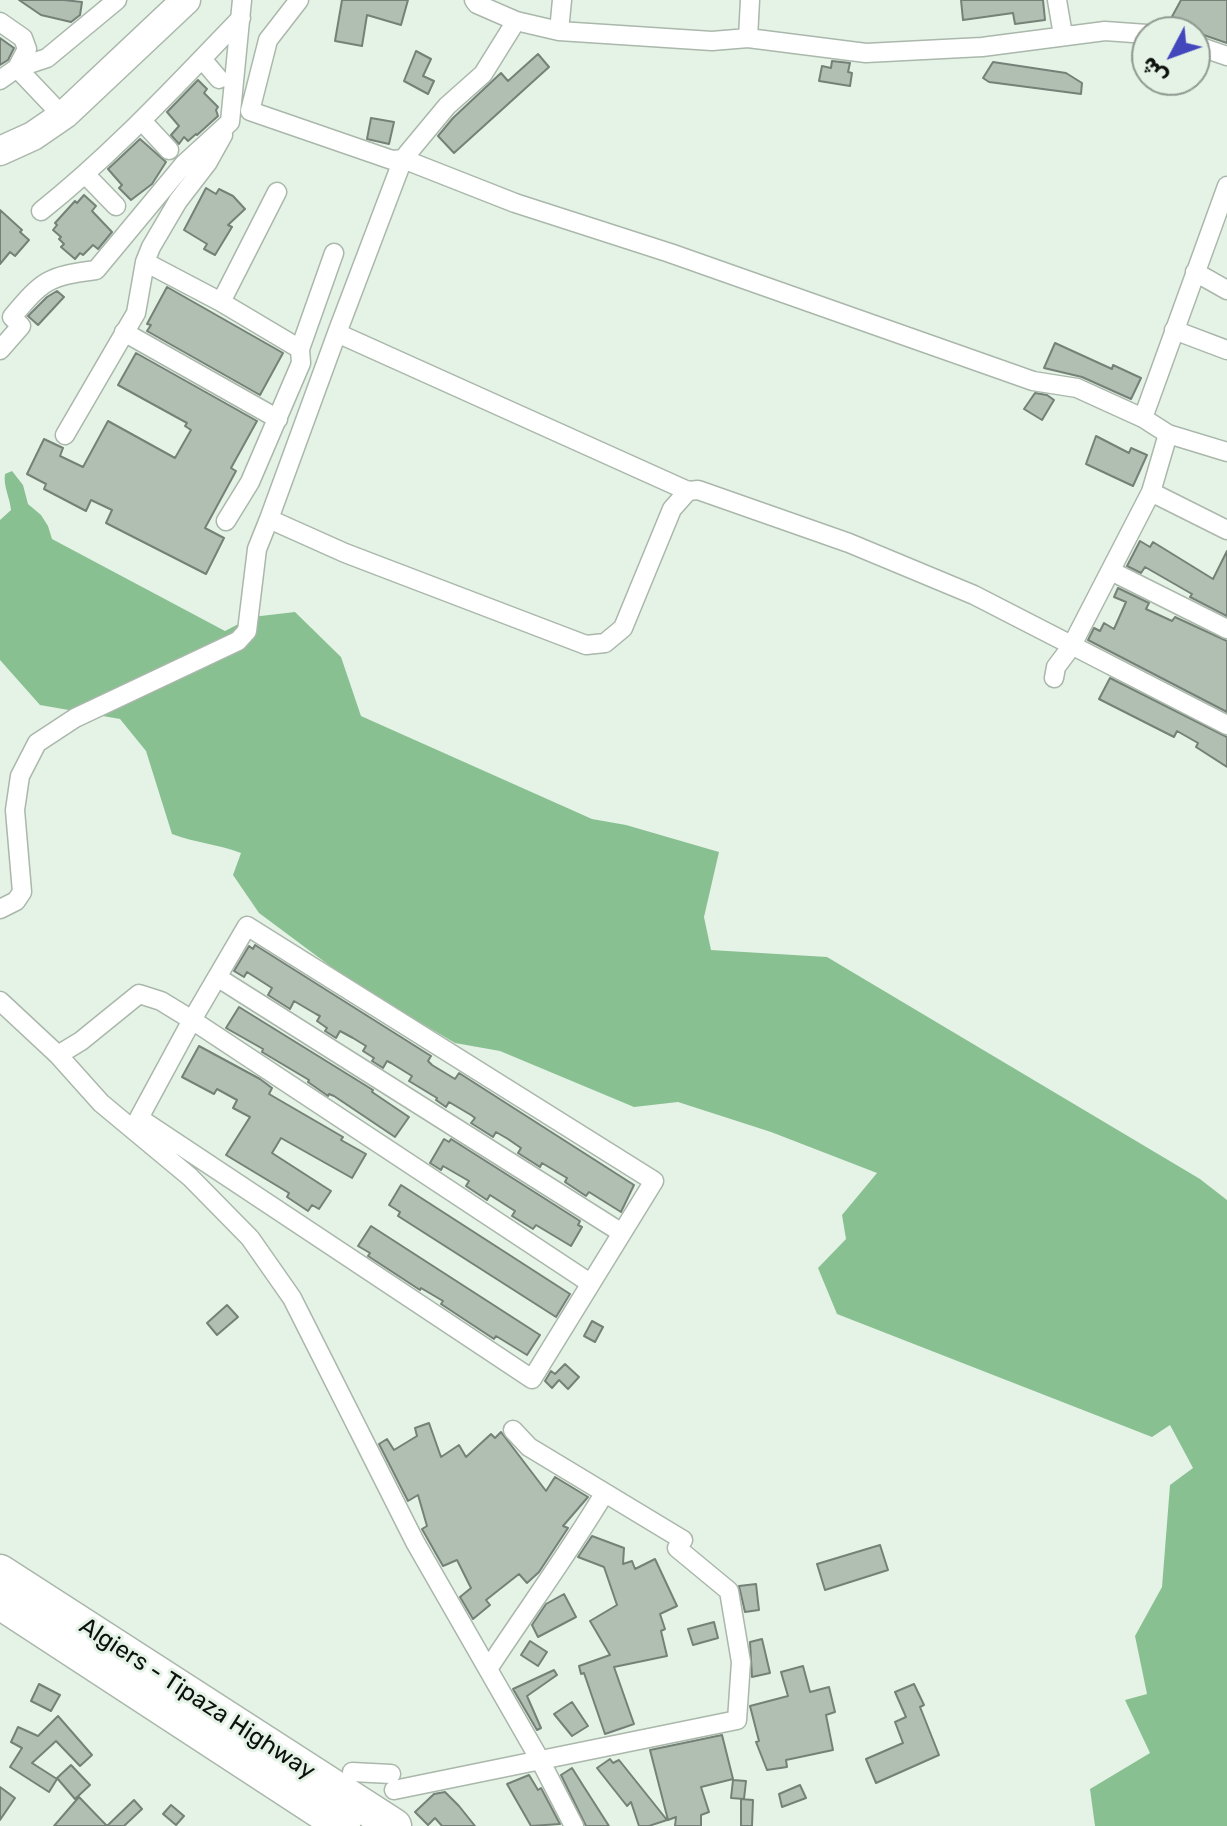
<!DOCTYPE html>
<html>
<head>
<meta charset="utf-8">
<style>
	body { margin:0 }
	#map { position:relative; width:1227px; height:1826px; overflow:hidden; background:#e5f3e7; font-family:Rubik,Cairo,sans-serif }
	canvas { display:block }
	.north { position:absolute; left:1131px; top:16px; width:80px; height:80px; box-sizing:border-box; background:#e5f3e7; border:2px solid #8f9990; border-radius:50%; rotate:229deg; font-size:22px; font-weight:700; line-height:32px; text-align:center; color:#0e120e }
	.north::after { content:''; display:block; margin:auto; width:28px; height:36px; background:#4247bc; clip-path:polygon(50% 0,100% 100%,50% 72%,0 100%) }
</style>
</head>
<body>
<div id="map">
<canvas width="1227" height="1826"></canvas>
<div class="north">ش</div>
</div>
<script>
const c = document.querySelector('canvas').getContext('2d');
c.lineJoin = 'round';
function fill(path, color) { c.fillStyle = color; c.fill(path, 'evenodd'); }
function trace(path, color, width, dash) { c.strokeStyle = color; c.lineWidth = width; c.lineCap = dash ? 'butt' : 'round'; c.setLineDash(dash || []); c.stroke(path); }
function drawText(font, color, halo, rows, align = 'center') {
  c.font = font + ' Rubik,sans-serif'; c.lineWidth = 6; c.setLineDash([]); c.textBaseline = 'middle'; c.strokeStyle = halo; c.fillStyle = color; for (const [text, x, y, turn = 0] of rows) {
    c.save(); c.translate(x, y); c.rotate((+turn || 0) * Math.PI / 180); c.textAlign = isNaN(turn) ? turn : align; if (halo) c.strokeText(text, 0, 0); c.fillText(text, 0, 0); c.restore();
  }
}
fill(new Path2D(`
	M12,471L23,485L28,504L41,515L48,526L52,539L225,631L252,617L295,612L341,657L361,716L592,819L626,825L719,852L704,917L711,950L827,957L1200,1179L1227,1200V1826H1095L1090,1789L1150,1753L1125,1700L1147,1694L1135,1636L1162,1587L1170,1485L1193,1468L1170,1425L1152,1437L837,1314L818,1268L846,1239L842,1215L877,1173L771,1132L678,1102L634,1107L500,1051L455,1043L353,983L259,913L233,875L241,853C218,844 195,843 172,834L146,751L120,719L40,705L0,660V520L11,510C10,498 3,486 5,474Z`), '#89c091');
const building = new Path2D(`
	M19,0H64L82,2L80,15L71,22L41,15Z
	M342,0H408L401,25L367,15L362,46L335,41Z
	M961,0H1043L1045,20L1015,24L1013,13L963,20Z
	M1181,0H1227V43L1195,32H1183L1168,24Z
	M0,38L14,48L8,60L0,65Z
	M416,51L431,59L423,76L434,81L428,94L404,81Z
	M538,54L549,67L454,153L438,136L453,118L501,73L508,81Z
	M832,61L850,63L848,72L852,73L850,86L819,81L822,66L831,68Z
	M993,62L1066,73L1082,83L1081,94L989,82L983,78Z
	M198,80L207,89L204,93L218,107L216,110L218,116L197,135L196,134L188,141L184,137L179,144L171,135L179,126L167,112Z
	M371,118L394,122L389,144L367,139Z
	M140,139L166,162L152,184L131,200L119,188L122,185L108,169Z
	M206,188L216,194L219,189L233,196L245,209L228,225L232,227L215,255L204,249L207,244L184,230Z
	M84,195L96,206L92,211L112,232L98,249L93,245L83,255L80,253L75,259L61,247L64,244L59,239L61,237L53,230L57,225L55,223L75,201L77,203Z
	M0,210L22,230L20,232L29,240L15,256L10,252L0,264Z
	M167,287L283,353L260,395L147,331L151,325L147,324Z
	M57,291L64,297L38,325L28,316L47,297Z
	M1055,343L1112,369L1113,365L1141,378L1131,399L1082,377L1044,368Z
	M136,353L257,421L231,468L236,471L205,528L224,538L206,574L106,523L112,510L91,500L86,511L44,489L46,484L27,474L44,439L63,448L60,456L83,467L108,421L175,458L191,430L185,426L187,423L118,385Z
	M1035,393L1047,395L1054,400L1042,420L1024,409Z
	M1096,436L1129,453L1131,448L1147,455L1133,486L1086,464Z
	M1140,541L1150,547L1153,542L1213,579L1227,551V616L1190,597L1192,594L1145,567L1141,573L1127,566Z
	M1118,588L1149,603L1146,609L1172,621L1175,617L1227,641V712L1088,640L1094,628L1100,631L1104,623L1114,629L1126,602L1114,597Z
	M1110,678L1227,737V767L1196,747L1198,743L1177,731L1174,737L1099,699Z
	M255,945L431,1056L428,1061L432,1065L455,1079L459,1073L634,1185L621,1212L589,1192L586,1196L565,1182L567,1178L542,1163L540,1167L518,1153L521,1148L508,1139L496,1132L493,1137L471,1123L475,1118L471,1115L449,1102L446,1107L436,1100L437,1098L409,1081L412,1076L391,1063L387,1061L383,1068L372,1061L374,1058L363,1051L366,1046L353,1038L340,1031L336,1038L325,1031L327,1028L317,1021L320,1016L316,1014L294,1001L290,1009L268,995L272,988L247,972L244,977L234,971L249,946L253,949Z
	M239,1007L373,1090L372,1092L409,1117L395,1137L334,1096L329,1094L328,1096L308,1082L309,1080L262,1052L263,1049L226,1028Z
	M199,1046L260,1079L272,1088L269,1094L343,1137L341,1140L366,1154L352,1178L281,1138L272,1153L331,1191L319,1209L312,1205L308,1211L287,1197L289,1193L226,1155L250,1117L233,1108L237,1100L217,1089L214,1094L182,1077Z
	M444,1139L449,1142L451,1139L580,1221L578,1225L582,1227L571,1246L536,1225L533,1229L512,1216L515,1211L490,1195L487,1200L466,1186L469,1181L443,1166L441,1170L430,1163Z
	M401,1185L570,1294L556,1317L398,1216L400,1212L389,1205Z
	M371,1226L540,1335L527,1355L496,1336L494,1339L441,1304L443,1301L421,1288L420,1290L368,1256L370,1253L358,1246Z
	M227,1305L238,1317L217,1335L207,1323Z
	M592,1321L603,1327L595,1342L584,1336Z
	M565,1364L579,1377L568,1389L559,1380L552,1388L545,1381L551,1371L555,1374Z
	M429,1423L441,1457L459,1445L466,1457L491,1434L495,1438L501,1432L546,1491L555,1477L588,1497L563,1526L568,1528L539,1572L527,1583L519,1574L486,1600L490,1605L473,1619L460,1597L471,1588L457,1560L443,1566L422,1529L427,1526L418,1495L408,1501L379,1444L387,1439L394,1450L417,1436L415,1428Z
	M592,1536L624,1548L623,1564L632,1561L635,1569L655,1559L677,1606L660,1614L665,1629L661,1631L667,1656L614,1667L634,1724L605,1734L584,1673L581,1674L579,1666L610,1655L590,1621L617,1605L604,1567L578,1557Z
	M880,1545L888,1570L825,1590L817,1564Z
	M756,1584L759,1610L745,1612L739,1586Z
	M564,1594L576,1617L538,1637L532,1625L546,1604Z
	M714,1622L718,1638L693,1645L688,1629Z
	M762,1639L770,1673L752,1677L750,1642Z
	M530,1641L547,1652L538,1666L521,1655Z
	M803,1666L810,1692L829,1687L835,1712L826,1715L833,1750L786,1760L787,1767L767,1770L756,1742L759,1741L750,1706L788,1696L781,1672Z
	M554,1670L557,1675L527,1696L541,1728L537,1730L513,1689Z
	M39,1684L60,1695L51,1711L31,1701Z
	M914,1684L924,1705L920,1707L939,1755L876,1783L866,1759L903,1743L895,1722L906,1717L895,1692Z
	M572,1702L588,1726L572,1736L554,1714Z
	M58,1716L92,1755L80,1766L56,1741L32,1763L57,1779L49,1792L10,1767L22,1748L11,1742L18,1727L38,1736Z
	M722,1735L733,1779L701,1787L709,1812L701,1815V1826H675L676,1817L668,1820L650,1750Z
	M610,1759L613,1763L619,1760L667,1820L649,1826H639L631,1802L627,1806L597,1768Z
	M71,1765L90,1785L75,1799L57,1778Z
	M572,1768L584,1787L609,1826H586L561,1775Z
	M529,1775L538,1790L541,1788L560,1824L531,1826L507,1784Z
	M733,1780L746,1781L744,1799L731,1798Z
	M800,1785L806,1798L782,1807L779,1794Z
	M0,1787L15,1798L0,1820Z
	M445,1792L459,1806L475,1826H442L435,1818L428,1825L415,1812L434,1794Z
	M79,1797L107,1826L134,1800L142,1809L124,1826H54Z
	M741,1799L753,1800L752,1826H741Z
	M171,1805L184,1816L176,1825L163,1814Z`);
fill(building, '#b1beb2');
trace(building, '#758177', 2);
const street = new Path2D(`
	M299,0L268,40L250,111L392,160L403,159L447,106L483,74L516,21
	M474,0L477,4L516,21L559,31L712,41L748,38L866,53L982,47L1105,31L1147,34
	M1057,0L1063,35
	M0,22L23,38L27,49L17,68L0,80
	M559,31L562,0
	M748,38L750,0
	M1195,45L1227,56
	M202,59L219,79
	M54,107L17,68L47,58L117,0
	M142,121L169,150
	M86,175L116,206
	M41,211C114,153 176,85 241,18
	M145,262L221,302L300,349
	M1195,272L1227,290
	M221,302L277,192
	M1174,330L1227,350
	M124,332L278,419
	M0,350L21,326L12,317C43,280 48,276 96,270L184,164L230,122L242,0
	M1143,418L1227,186
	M65,435L136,313L145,262L151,247L178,201L208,162L223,135
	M688,491L337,333L403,159L515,203L670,253L1033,381L1077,388L1143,418L1168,434L1227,452
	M1151,492L1227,530
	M269,519L337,333
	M226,521L250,482L301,363L300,349L334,253
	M1111,571L1227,629
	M1054,678L1056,667L1071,647L1151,492L1168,434
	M0,909L16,901L22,892L15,810L20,776L37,743L75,718L238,641L247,631L257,549L269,519L345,553L586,645L605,643L623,628L672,509L688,491L698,490L849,543L974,595L1227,725
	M217,977L622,1233
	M0,1001L58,1055L101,1103L190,1177L250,1238L292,1298L415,1542L540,1760L574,1826
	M58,1055L81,1041L139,994L161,1001L192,1020L139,1118L532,1379L654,1181L247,926L192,1020L590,1283
	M488,1669C526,1611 568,1554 604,1494
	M352,1772L391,1774
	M394,1790L737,1720L741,1662L729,1591L677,1548L683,1540L529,1447L513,1430`);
const primary = new Path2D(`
	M0,151L33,136L65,114L186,0`);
const highway = new Path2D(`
	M0,1572L394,1826
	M0,1602L343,1826`);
trace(street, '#aab7ab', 21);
trace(primary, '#aab7ab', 31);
trace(highway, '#aab7ab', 37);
trace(street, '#fff', 18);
trace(primary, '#fff', 28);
trace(highway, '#fff', 34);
drawText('24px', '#0e120e', '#e5f3e7', [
	["Algiers - Tipaza Highway",197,1699,33]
]);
</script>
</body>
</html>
